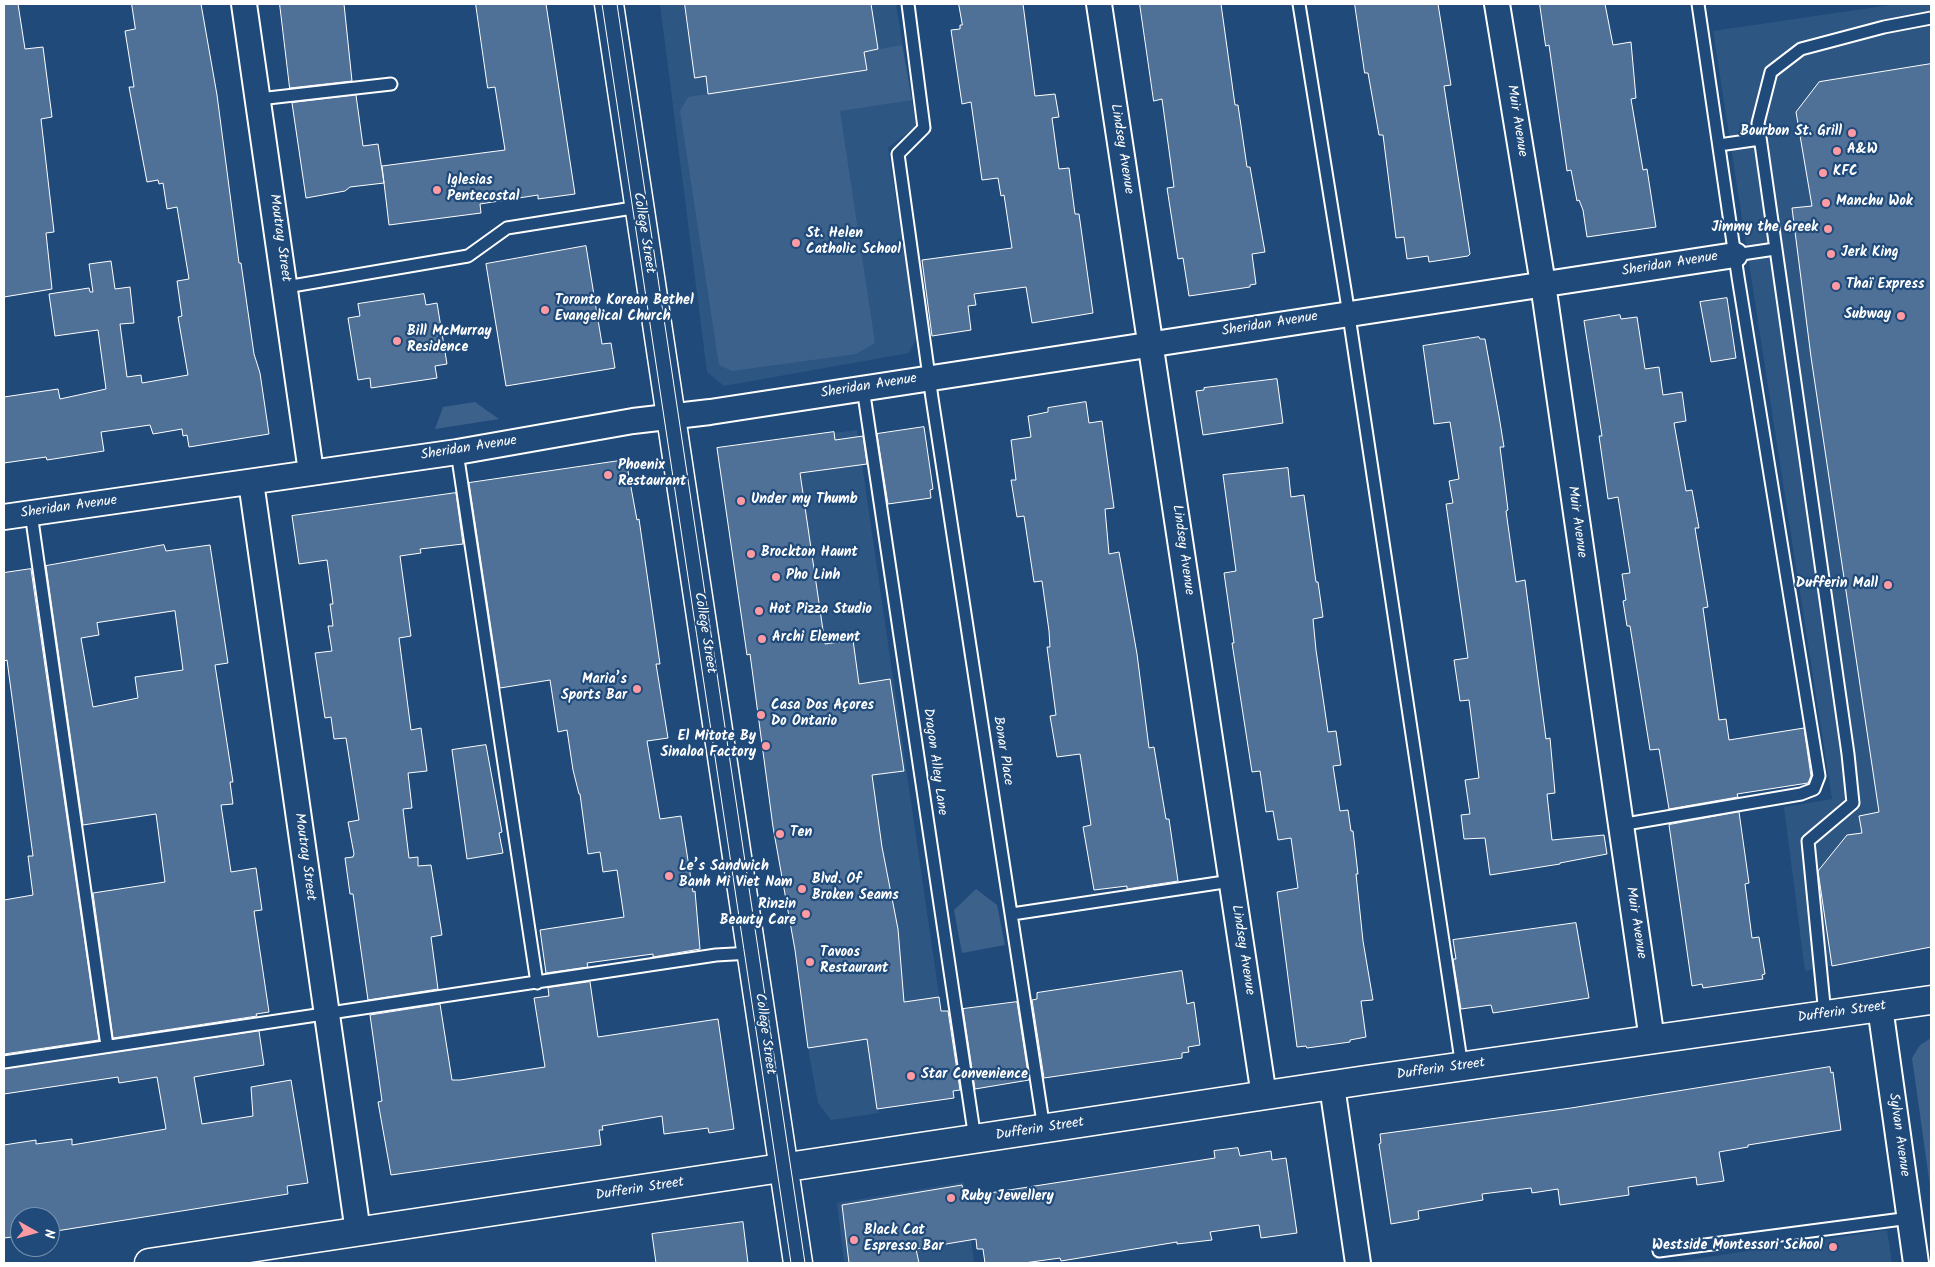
<!DOCTYPE html>
<html>
<head>
<meta charset="utf-8">
<style>
	body { margin:0 }
	#map { position:relative; width:1935px; height:1267px; overflow:hidden; background:#1f4a7a; font-family:Kalam,sans-serif }
	canvas { display:block }
	.frame { position:absolute; inset:0; border:5px solid #fff; pointer-events:none }
	.north { position:absolute; left:10px; top:1207px; width:50px; height:50px; box-sizing:border-box; background:#1f4a7a; border:1px solid #7992af; border-radius:50%; rotate:97deg; font-size:14px; font-weight:700; line-height:20px; text-align:center; color:#fff }
	.north::after { content:''; display:block; margin:auto; width:18px; height:22px; background:#ff9aa2; clip-path:polygon(50% 0,100% 100%,50% 72%,0 100%) }
</style>
</head>
<body>
<div id="map">
<canvas width="1935" height="1267"></canvas>
<div class="frame"></div>
<div class="north">N</div>
</div>
<script>
const c = document.querySelector('canvas').getContext('2d');
c.lineJoin = 'round';
function fill(path, color) { c.fillStyle = color; c.fill(path, 'evenodd'); }
function trace(path, color, width, dash) { c.strokeStyle = color; c.lineWidth = width; c.lineCap = dash ? 'butt' : 'round'; c.setLineDash(dash || []); c.stroke(path); }
function drawText(font, color, halo, rows, align = 'center') {
  c.font = font + ' Kalam,sans-serif'; c.lineWidth = 4.5; c.setLineDash([]); c.textBaseline = 'middle'; c.strokeStyle = halo; c.fillStyle = color; for (const [text, x, y, turn = 0] of rows) {
    c.save(); c.translate(x, y); c.rotate((+turn || 0) * Math.PI / 180); c.textAlign = isNaN(turn) ? turn : align; if (halo) c.strokeText(text, 0, 0); c.fillText(text, 0, 0); c.restore();
  }
}
fill(new Path2D(`
	M660,4H896L916,126L888,148L917,337L909,353L724,386L707,372Z
	M1897,4H1931V947L1805,971L1784,807L1832,799L1713,31Z
	M857,430L954,1098L877,1109L879,1113L831,1120L818,1103L808,1048L795,950L779,859L750,655H747L717,448Z
	M964,1182L974,1263H844L837,1203Z
	M1887,1230L1892,1263H1668Z`), '#2e5683');
fill(new Path2D(`
	M902,45L912,100L840,111L875,343L856,354L732,371L719,365L680,111L688,97L867,70L864,52Z
	M475,402L499,419L435,429L443,407Z
	M976,889L997,905L1005,945L962,953L954,910Z
	M1931,1038V1193L1912,1058L1920,1045Z`), '#3c618b');
const building = new Path2D(`
	M18,4L25,49L43,47L52,117L41,119L54,232L46,233L52,289L4,297V5Z
	M132,4H201L217,95L239,263H241L254,354L260,373L269,434L189,447L187,435L183,436L182,429L153,434L150,425L101,432L104,451L47,460L46,457L4,463V397L58,389L60,399L106,389L98,330L55,336L49,294L89,288L90,292H93L89,264L111,261L115,289L130,287L134,323L120,324L127,377L141,375L142,383L188,375L178,317L182,316L177,281L189,279L177,207L167,209L163,183L159,184L158,180L147,182L129,87H134L125,31L135,29Z
	M280,4H344L352,81L290,88Z
	M476,4H546L575,194L538,199V195L480,204L481,213L389,225L382,166L505,150L495,87L488,88Z
	M685,4H871L878,49L864,52L867,70L708,94L706,76L695,78Z
	M959,4H1023L1035,96L1055,94L1059,117L1052,118L1059,169L1069,168L1075,214H1079L1093,313L1032,323L1026,287L974,294L976,305L968,306L971,330L932,336L922,260L1012,248L1004,195L1001,196L998,178L982,180L971,102L962,104L951,30L960,29V25H962Z
	M1140,4H1221L1235,105H1238L1247,167H1250L1265,252L1252,254L1256,284L1250,285V287L1189,296L1183,258L1178,259L1167,188L1174,187L1162,99L1154,101Z
	M1355,4H1438L1451,85L1444,86L1470,254L1468,256L1429,262L1428,256L1407,259L1404,237L1396,238L1383,135H1379L1368,73H1365Z
	M1540,4H1605L1613,45L1631,42L1636,98L1631,99L1643,170L1647,169L1656,227L1587,237L1583,210L1579,200L1577,201L1571,170L1567,171L1549,45L1546,46Z
	M1931,64V947L1832,966L1818,871L1847,835L1862,833L1859,816L1879,812L1811,357L1792,208L1812,206L1796,112L1819,82Z
	M356,95L363,146L378,144L384,183L350,187L345,191L306,198L292,103Z
	M586,246L602,344L611,343L615,368L506,386L486,264Z
	M424,294L426,305L437,303L447,364L435,366L437,378L371,388L370,378L358,380L348,318L360,316L358,304Z
	M1727,298L1736,358L1711,362L1700,302Z
	M1620,315L1621,319L1637,317L1645,369L1659,367L1663,395L1682,392L1686,421L1674,423L1686,491L1692,490L1699,528H1695L1708,607L1703,608L1719,720L1726,719L1729,740L1804,728L1811,776L1808,783L1737,794L1738,797L1669,809L1659,749L1650,750L1630,626H1627L1623,601L1626,600L1622,574L1630,573L1618,497L1608,499L1599,436H1602L1584,321Z
	M1479,337L1480,339H1485L1499,416L1504,447H1500L1508,510L1506,511L1516,582L1525,580L1546,739L1550,738L1555,793L1547,794L1552,840L1604,835L1607,854L1560,863V864L1490,875L1485,838L1464,839L1461,815L1470,814L1465,780L1479,778L1469,700L1460,701L1454,660L1468,658L1446,504L1453,503L1449,481L1459,479L1450,422L1434,424L1423,346Z
	M1277,379L1283,423L1203,435L1196,391L1204,390V388Z
	M1086,402L1089,423L1102,421L1114,508L1105,509L1109,554L1119,552L1137,654L1149,748L1154,747L1166,819H1169L1178,881L1127,889V886L1094,890L1083,827L1091,825L1080,754L1057,757L1050,716L1056,715L1047,647H1050L1049,631L1042,581L1034,582L1024,516L1017,517L1011,480H1016L1011,440L1031,437L1028,416L1048,412V408Z
	M924,427L933,489L930,490L931,498L888,504L877,434Z
	M834,432L835,440L863,436L867,464L800,473L825,644L853,640L859,684L890,679L904,771L872,775L882,847L898,929L904,1002L939,997L941,1011H948L960,1090L953,1091L954,1098L877,1109L867,1039L808,1048L795,950L773,827L750,654L747,655L717,448Z
	M626,460L637,520L639,519L660,664H656L668,738L647,741L660,819L681,816L693,892L695,891L700,949L653,957V954L587,963L588,967L546,973L540,930L624,917L617,870L603,872L600,852L588,854L580,794H579L573,770L567,730L558,732L550,680L500,688L469,483Z
	M1288,468L1291,497L1304,495L1316,582H1318L1323,617L1313,619L1316,650L1328,732L1336,731L1341,765L1333,766L1340,811L1348,810L1351,831H1353L1358,874H1356L1363,941L1373,1000L1361,1001L1366,1037L1350,1040V1042L1307,1048L1306,1046L1297,1047L1277,892L1298,888L1291,838L1278,840L1273,811L1266,812L1260,771L1252,772L1232,643H1234L1224,573L1236,571L1223,475Z
	M456,493L463,544L420,549L421,553L400,556L411,636L399,638L411,730L421,728L427,771L408,773L412,808L403,809L409,858L418,857V866L431,865L442,935L431,937L438,989L368,1000L353,894H350L345,858L353,857L354,854L348,822L359,820L346,738L334,739L331,717L325,718L315,653L332,651L328,626H333L330,604H333L327,560L299,564L292,516Z
	M164,545L166,551L210,545L228,663L215,665L233,782H230L233,804L221,805L231,872L256,868L262,910L254,911L269,1012L256,1014L257,1016L113,1038L93,893L165,882L156,814L83,825L46,566ZM175,611L183,670L135,677L138,698L93,707L81,638L99,635L97,623Z
	M31,569L99,1040L4,1054V900L33,895L28,856H33L7,660L4,661V573Z
	M486,745L502,832L499,833L503,853L467,859L452,750Z
	M1739,812L1749,883L1745,884L1752,938L1759,937L1765,974L1762,975L1763,979L1703,988L1702,984L1692,986L1669,825Z
	M1576,923L1589,998L1493,1013L1491,1005L1461,1009L1453,959H1456L1453,940Z
	M1182,971L1187,1004L1194,1002L1200,1045L1188,1047L1189,1052L1182,1053V1058L1044,1078L1032,1000L1037,999V993Z
	M590,982L598,1037L718,1019L734,1129L709,1133L708,1128L664,1134L662,1116L602,1126L603,1130H599L601,1145L391,1175L378,1102L382,1101L370,1015L440,1004L452,1080H460L545,1067L534,998L549,996L548,988Z
	M1017,1002L1029,1080L975,1089L963,1009Z
	M259,1031L264,1065L194,1077L202,1124L253,1116L251,1087L291,1080L308,1183L287,1186L288,1194L50,1232V1217H20V1236L4,1238V1145L36,1140V1144L72,1139V1145L166,1129L157,1077L119,1083L118,1077L4,1094V1069Z
	M1830,1067L1831,1073L1833,1072L1841,1130L1748,1145V1147L1719,1152L1724,1181L1697,1185L1696,1177L1628,1187L1629,1195L1560,1205L1558,1189L1532,1193L1531,1188L1482,1194L1483,1200L1418,1211L1419,1219L1391,1224L1379,1144L1381,1143L1380,1134L1571,1108Z
	M1238,1148L1240,1156L1271,1151L1272,1160L1286,1158L1297,1233L1261,1238L1259,1225L1210,1232L1212,1240L1177,1244V1242L1061,1261L1060,1258L1024,1263H985L983,1249H977L976,1239L916,1249L919,1263H849L842,1205L962,1185L964,1197L1215,1158L1214,1151Z
	M743,1222L748,1263H656L652,1234Z`);
fill(building, '#507197');
trace(building, '#fff', 1);
const lane = new Path2D(`
	M908,4L924,128L898,154L932,398L1044,1129
	M1299,4L1346,296L1462,1067
	M259,99L391,84
	M1719,145L1760,139
	M1735,255L1775,249
	M286,287L468,256L507,228L639,207
	M863,388L975,1139
	M457,452L537,983
	M31,513L107,1046
	M1620,825L1801,794L1814,789L1819,776L1738,277L1698,4
	M1012,914L1231,881
	M1825,1015L1808,841L1853,803L1848,754L1758,123L1771,72L1801,49L1884,27L1931,18
	M4,1062L716,955L751,953
	M1659,1251L1910,1218`);
const street = new Path2D(`
	M244,4L311,472
	M1099,4L1264,1096
	M1497,4L1543,284L1652,1040
	M251,482L358,1232
	M4,517L457,452L633,421L710,412L1735,255
	M1880,1007L1916,1263
	M1332,1086L1358,1263`);
const secondary = new Path2D(`
	M609,4L798,1263
	M149,1263L1366,1080L1931,1000`);
trace(lane, '#fff', 15);
trace(street, '#fff', 28);
trace(secondary, '#fff', 31);
trace(lane, '#1f4a7a', 11);
trace(street, '#1f4a7a', 24);
trace(secondary, '#1f4a7a', 28);
trace(new Path2D(`
	M602,4L791,1263
	M617,4L805,1263`), '#fff', 1);
for (const [x, y, r, color] of [
	[1852,133,5,"#ff9aa2"],
	[1837,151,5,"#ff9aa2"],
	[1823,173,5,"#ff9aa2"],
	[437,190,5,"#ff9aa2"],
	[1826,203,5,"#ff9aa2"],
	[1828,229,5,"#ff9aa2"],
	[796,243,5,"#ff9aa2"],
	[1831,254,5,"#ff9aa2"],
	[1836,286,5,"#ff9aa2"],
	[545,310,5,"#ff9aa2"],
	[1901,316,5,"#ff9aa2"],
	[397,341,5,"#ff9aa2"],
	[608,475,5,"#ff9aa2"],
	[741,501,5,"#ff9aa2"],
	[751,554,5,"#ff9aa2"],
	[776,577,5,"#ff9aa2"],
	[1888,585,5,"#ff9aa2"],
	[759,611,5,"#ff9aa2"],
	[762,639,5,"#ff9aa2"],
	[637,689,5,"#ff9aa2"],
	[761,715,5,"#ff9aa2"],
	[766,746,5,"#ff9aa2"],
	[780,834,5,"#ff9aa2"],
	[669,876,5,"#ff9aa2"],
	[802,889,5,"#ff9aa2"],
	[806,914,5,"#ff9aa2"],
	[810,962,5,"#ff9aa2"],
	[911,1076,5,"#ff9aa2"],
	[951,1198,5,"#ff9aa2"],
	[854,1240,5,"#ff9aa2"],
	[1833,1247,5,"#ff9aa2"]
]) { const dot = new Path2D(); dot.arc(x, y, r, 0, 2 * Math.PI); c.fillStyle = color; c.fill(dot); trace(dot, '#1f4a7a', 2); }
drawText('14px', '#fff', '#1f4a7a', [
	["Muir Avenue",1516,121,81],
	["Lindsey Avenue",1121,149,81],
	["College Street",643,233,81],
	["Moutray Street",279,238,82],
	["Sheridan Avenue",1670,265,-9],
	["Sheridan Avenue",1270,325,-9],
	["Sheridan Avenue",869,387,-9],
	["Sheridan Avenue",469,449,-9],
	["Sheridan Avenue",69,508,-8],
	["Muir Avenue",1576,522,82],
	["Lindsey Avenue",1182,550,82],
	["College Street",704,633,81],
	["Bonar Place",1002,751,81],
	["Dragon Alley Lane",934,762,82],
	["Moutray Street",304,857,82],
	["Muir Avenue",1635,923,81],
	["Lindsey Avenue",1242,950,81],
	["Dufferin Street",1842,1013,-8],
	["College Street",764,1034,82],
	["Dufferin Street",1441,1070,-8],
	["Dufferin Street",1040,1130,-9],
	["Sylvan Avenue",1898,1135,82],
	["Dufferin Street",640,1190,-9]
]);
drawText('bold 14px', '#fff', '#1f4a7a', [
	["Bourbon St. Grill",1842,133,"right"],
	["A&W",1847,151],
	["KFC",1833,173],
	["Iglesias",447,182],
	["Pentecostal",447,198],
	["Manchu Wok",1836,203],
	["Jimmy the Greek",1818,229,"right"],
	["St. Helen",806,235],
	["Catholic School",806,251],
	["Jerk King",1841,254],
	["Thaï Express",1846,286],
	["Toronto Korean Bethel",555,302],
	["Evangelical Church",555,318],
	["Subway",1891,316,"right"],
	["Bill McMurray",407,333],
	["Residence",407,349],
	["Phoenix",618,467],
	["Restaurant",618,483],
	["Under my Thumb",751,501],
	["Brockton Haunt",761,554],
	["Pho Linh",786,577],
	["Dufferin Mall",1878,585,"right"],
	["Hot Pizza Studio",769,611],
	["Archi Element",772,639],
	["Maria’s",627,681,"right"],
	["Sports Bar",627,697,"right"],
	["Casa Dos Açores",771,707],
	["Do Ontario",771,723],
	["El Mitote By",756,738,"right"],
	["Sinaloa Factory",756,754,"right"],
	["Ten",790,834],
	["Le’s Sandwich",679,868],
	["Banh Mi Viet Nam",679,884],
	["Blvd. Of",812,881],
	["Broken Seams",812,897],
	["Rinzin",796,906,"right"],
	["Beauty Care",796,922,"right"],
	["Tavoos",820,954],
	["Restaurant",820,970],
	["Star Convenience",921,1076],
	["Ruby Jewellery",961,1198],
	["Black Cat",864,1232],
	["Espresso Bar",864,1248],
	["Westside Montessori School",1823,1247,"right"]
], 'left');
</script>
</body>
</html>
